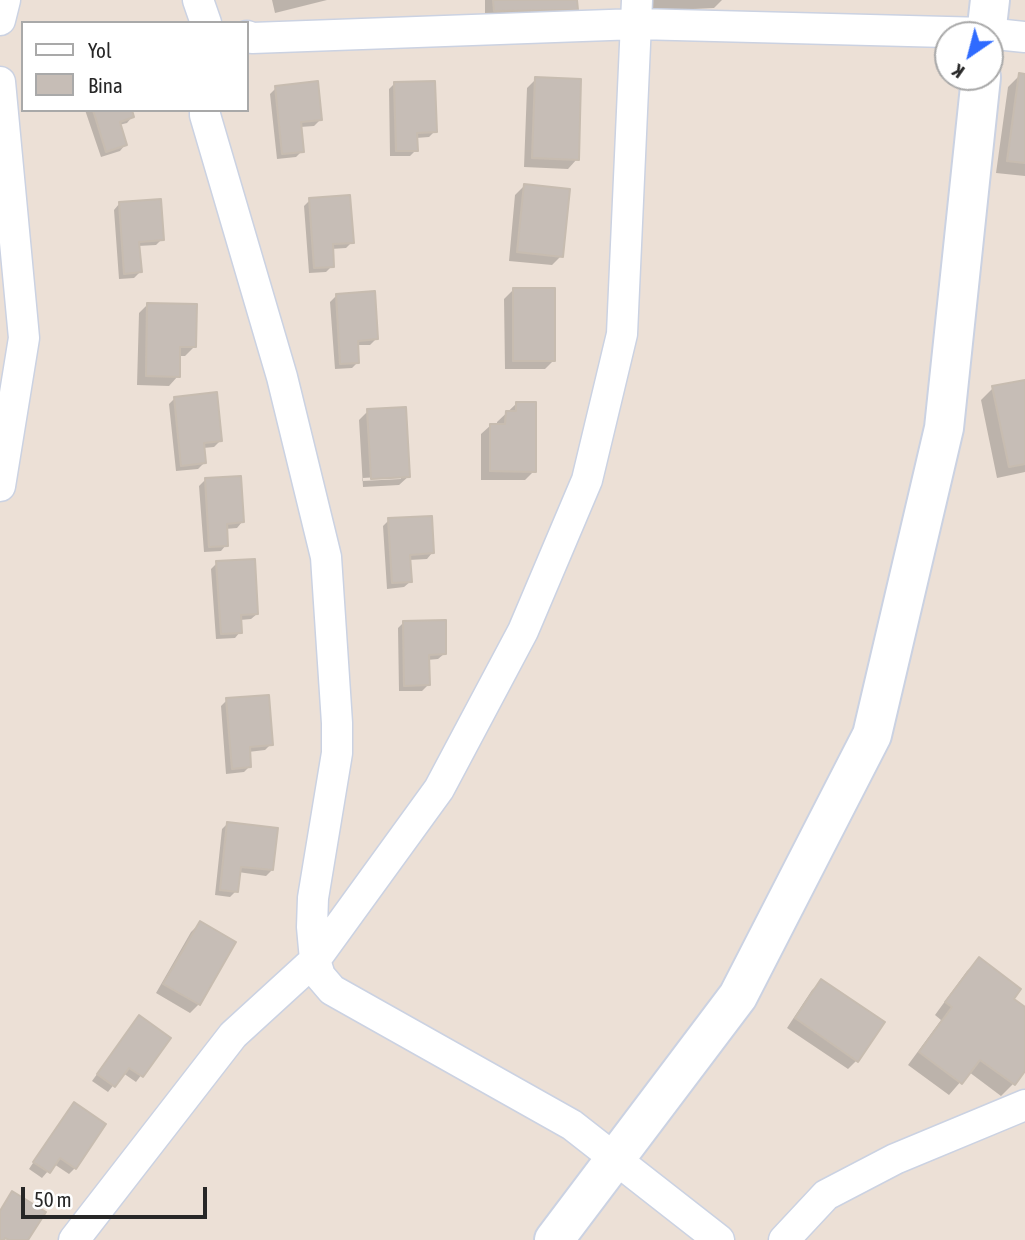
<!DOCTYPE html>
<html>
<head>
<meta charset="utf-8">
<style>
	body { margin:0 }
	#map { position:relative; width:1025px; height:1240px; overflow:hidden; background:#ece0d6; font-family:"Asap Condensed",sans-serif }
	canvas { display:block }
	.legend { position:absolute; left:21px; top:21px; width:228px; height:91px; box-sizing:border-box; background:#fff; border:2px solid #a9a9a9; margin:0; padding:9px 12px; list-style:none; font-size:21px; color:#272727 }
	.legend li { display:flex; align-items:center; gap:14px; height:35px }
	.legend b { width:35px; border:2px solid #a9a9a9 }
	.north { position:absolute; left:934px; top:21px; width:70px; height:70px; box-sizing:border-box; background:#fff; border:2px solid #a9a9a9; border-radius:50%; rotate:215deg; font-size:19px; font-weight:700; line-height:28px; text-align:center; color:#272727 }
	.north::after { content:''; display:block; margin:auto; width:24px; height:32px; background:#2f6bff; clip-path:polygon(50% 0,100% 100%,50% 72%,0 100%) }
	.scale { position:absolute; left:21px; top:1187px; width:186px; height:32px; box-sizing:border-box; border:4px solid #272727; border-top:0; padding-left:9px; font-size:21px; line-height:24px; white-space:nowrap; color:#272727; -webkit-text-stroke:5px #fff; paint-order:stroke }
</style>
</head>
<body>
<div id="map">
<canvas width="1025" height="1240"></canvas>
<ul class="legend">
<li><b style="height:9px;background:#fff"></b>Yol</li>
<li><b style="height:19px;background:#c6bdb6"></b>Bina</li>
</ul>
<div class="north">K</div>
<div class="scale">50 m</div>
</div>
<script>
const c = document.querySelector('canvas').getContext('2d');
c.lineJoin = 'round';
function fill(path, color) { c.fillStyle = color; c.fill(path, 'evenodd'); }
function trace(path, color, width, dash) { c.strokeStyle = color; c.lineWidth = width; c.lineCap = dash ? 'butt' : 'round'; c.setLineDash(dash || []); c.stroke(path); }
fill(new Path2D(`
	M272,0H327L275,13Z
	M485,0H576V10L567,19L485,20Z
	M650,0H722L714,8L650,11Z
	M1020,75H1025V176L996,173L1008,87Z
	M536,79L577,159L568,169L524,167L527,88Z
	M395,83L435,131L429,137L416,138V150L410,156H390L389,89Z
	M276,88L320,120L314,126L300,127L302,151L296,157L277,159L270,94Z
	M85,110H130L132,117L127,123L119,125L125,145L120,151L101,157Z
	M524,186L561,256L552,265L509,261L515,195Z
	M310,200L352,242L346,248L331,249L332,266L326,272L309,273L304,206Z
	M119,204L162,239L156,245L138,246L140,272L134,278L119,279L114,210Z
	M513,290L554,360L545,369H505L504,299Z
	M336,296L376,339L370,345H356L358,362L352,368L335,369L330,302Z
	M148,304L194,347L185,356H178V376L169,386L137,385L139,313Z
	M1025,381V472L997,478L981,400L993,388Z
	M175,398L220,441L214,447L203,448L204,463L198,469L176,471L169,404Z
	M517,403L534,471L525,480H481V434L491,425H497V422Z
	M368,411L409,476L399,485L363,487L359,420ZM401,476V479L362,481V478Z
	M205,480L242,522L237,528L225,529L226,545L221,551L204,552L199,486Z
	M389,520L432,553L427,559L409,560L410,582L404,587L387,589L383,526Z
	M217,563L257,614L251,619L240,620V632L235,638L216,639L211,569Z
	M404,622L444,654L438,659L427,660L428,685L422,691H399L398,628Z
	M227,700L271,744L265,750L248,752L250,766L244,772L226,774L221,706Z
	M228,823L272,870L266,876L238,872L236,891L230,897L215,895L222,829Z
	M200,923L199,1004L190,1013L156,993L191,932Z
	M979,960L1011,999L1025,1009V1068L1013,1084L1001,1096L969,1072L949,1095L908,1065L941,1020L935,1015L967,971Z
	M822,981L857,1060L848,1069L787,1028L812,990Z
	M139,1017L169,1038L136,1082L123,1073L108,1092L92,1081Z
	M74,1104L75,1168L69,1174L54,1164L42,1178L29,1169L68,1110Z`), '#0003');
const building = new Path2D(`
	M493,0H577L578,10L494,11Z
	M1019,73L1025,74V163L1007,161Z
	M535,77L581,79L579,160L532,158Z
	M318,81L322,120L301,122L304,152L282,154L275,86Z
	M435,81L437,132L417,133L418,151H396L394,82Z
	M93,110H132L134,117L120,122L127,145L106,152Z
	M524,184L570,189L563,257L517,252Z
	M350,195L354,243L333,244L334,267L314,268L309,198Z
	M161,199L164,240L139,242L142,272L124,274L119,202Z
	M513,288H555V361H513Z
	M375,291L378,339L358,341L359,363L340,364L336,294Z
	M147,303L197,304L196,347H180V377L146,376Z
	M1025,380V464L1009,467L992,386Z
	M217,392L222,441L204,443L206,463L181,466L174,397Z
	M516,402H536V472L490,471V424H505L506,411H516Z
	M406,407L410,477L371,479L367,409Z
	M241,476L244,522L227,524L228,546L209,547L205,478Z
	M432,516L434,553L410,555L412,582L392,583L388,518Z
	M255,559L258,614L241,615L242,633L221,634L216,561Z
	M446,620V654L429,655L430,685L404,686L403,621Z
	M269,695L273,745L250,747L251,767L232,769L226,698Z
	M227,822L278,828L273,870L241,867L238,892L220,890Z
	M200,921L236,942L200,1005L163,984Z
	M979,957L1021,989L1014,999L1025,1007V1071L1015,1085L980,1060L962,1084L919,1052L952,1007L945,1002Z
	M821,979L885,1022L858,1062L795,1018Z
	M139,1015L171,1038L143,1077L129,1068L115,1087L97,1074Z
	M74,1102L106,1124L76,1169L60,1158L50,1173L33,1162Z
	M12,1191L46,1212L28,1240H9L5,1238L4,1240H0V1211Z`);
fill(building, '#c6bdb6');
trace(building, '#c7bcb0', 2);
const street = new Path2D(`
	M198,0L206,23
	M0,20L5,0
	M247,36L252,38L637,24L986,33L1025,37
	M0,82L24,338L0,486
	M205,110V115L282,377L326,557L337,723V753L313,898L312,927L315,960L320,976L332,990L572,1125L719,1240
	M74,1240L233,1035L315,960L439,789L523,631L587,480L622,334L637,0
	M784,1240L826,1195L895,1159L1025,1105`);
const secondary = new Path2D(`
	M986,35L990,0
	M554,1240L738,996L872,735L944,428L981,77`);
trace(street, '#cbd2e2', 33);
trace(secondary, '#cbd2e2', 42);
trace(street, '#fff', 30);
trace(secondary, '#fff', 38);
</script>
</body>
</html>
